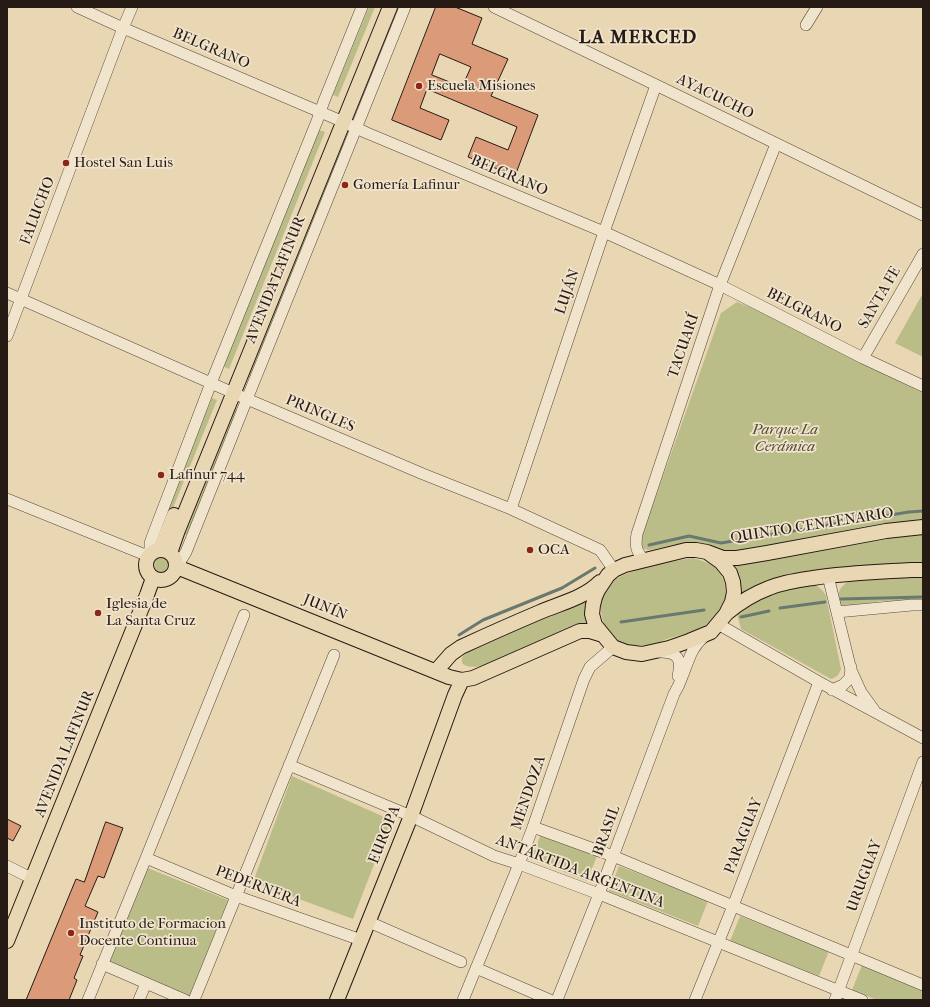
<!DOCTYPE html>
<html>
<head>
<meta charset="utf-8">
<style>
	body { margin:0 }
	#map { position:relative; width:930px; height:1007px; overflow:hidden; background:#e9d6b2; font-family:"IM FELL French Canon",serif }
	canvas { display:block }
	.frame { position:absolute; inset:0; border:8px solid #261a15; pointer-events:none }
</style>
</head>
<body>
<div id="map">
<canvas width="930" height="1007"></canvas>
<div class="frame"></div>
</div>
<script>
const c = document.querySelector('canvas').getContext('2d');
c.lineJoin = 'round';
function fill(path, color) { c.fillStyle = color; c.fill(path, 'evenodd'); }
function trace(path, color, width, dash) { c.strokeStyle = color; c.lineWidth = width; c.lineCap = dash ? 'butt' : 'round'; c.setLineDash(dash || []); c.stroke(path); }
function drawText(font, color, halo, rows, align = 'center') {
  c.font = font + ' "IM FELL French Canon",serif'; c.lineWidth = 3.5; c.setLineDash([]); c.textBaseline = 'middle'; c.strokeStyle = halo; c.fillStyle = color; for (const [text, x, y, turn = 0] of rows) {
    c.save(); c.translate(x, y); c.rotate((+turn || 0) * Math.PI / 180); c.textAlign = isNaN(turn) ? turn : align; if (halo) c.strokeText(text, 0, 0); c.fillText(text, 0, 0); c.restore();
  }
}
fill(new Path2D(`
	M369,7H375L338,97L333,95Z
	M393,7H400L359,107L353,105Z
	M319,130L325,132L229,369L223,366Z
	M339,138L345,141L249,378L244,376Z
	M923,293V357L895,343Z
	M737,302L755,309L923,393V521L738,552C734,552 730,553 726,552C716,550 707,543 697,543C680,541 664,548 648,550L642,548L640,541L721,313Z
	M212,398L217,400L166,525L161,523Z
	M232,408L238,410L187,535L181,532Z
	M923,531V564L786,578L742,593L740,580L733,565Z
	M161,556H164L169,559C172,567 167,574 159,575L157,574L154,569L156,560Z
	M693,558C700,560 707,562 713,566C730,579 729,604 714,619C702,631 682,634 667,639C660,642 653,645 647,645C637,645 628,646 620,642C599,630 594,598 612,582C627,569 673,561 693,558Z
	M923,575V600L882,601L846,606L842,605L839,603C833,575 871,577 888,576C900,576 911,575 923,575Z
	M809,583C818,586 822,588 826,596L841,669C839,675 837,677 831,679L741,629L737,614L762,596Z
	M587,599V623L491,665C485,666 468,669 463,664C461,662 462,660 462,658L464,655L486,642Z
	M292,776L391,820L353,919L253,882Z
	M541,834L597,856L587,881L531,859Z
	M619,866L708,901L698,926L609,891Z
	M145,867L228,900L189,997L107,961Z
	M740,916L829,951L819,976L730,941Z
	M862,965L923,990V1000H877L852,990Z`), '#bbbd89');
trace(new Path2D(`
	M649,545L689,536L721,543L846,522L909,512L923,511
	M841,599L923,597
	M780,608L825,602
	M741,617L769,611
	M621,622L704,610
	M459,635L483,620L562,588L595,568`), '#6a7970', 3);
const building = new Path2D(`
	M436,7H455L482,18L472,44L508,59L491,96L538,115L515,176L468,157L476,137L508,150L517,127L427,89L420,108L449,120L441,140L392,120ZM440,54L471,67L462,87L432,75Z
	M7,819L21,826L13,841L7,838Z
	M106,822L123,828L104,878L98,876L85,906L98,912L80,955L83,956L74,978L77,980L69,1000H26L76,879L84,882Z`);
fill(building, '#db9b78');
trace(building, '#261a15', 1);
const minor = new Path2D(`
	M77,7L123,28L339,120L367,133L604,232L720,285L863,358L923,386
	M494,7L656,85L923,215
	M806,25L817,7
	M7,293L247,399L423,474L511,509L600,550L614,570
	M7,336L123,28L132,7
	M863,358L923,254
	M7,499L148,556
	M511,509L604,232L656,85
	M150,554V543L153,535L211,383L317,121L324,101L362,7
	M644,560C636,551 635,546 637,534L720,285L776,144
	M177,564L181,560L186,552L247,399L405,7
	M828,576L851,670L861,692L874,710
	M837,612L912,605H923
	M718,624L819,682L923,738
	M660,652C678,652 682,659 678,676
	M832,690L843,685L850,678L851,667
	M289,765L411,816L494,856L519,864L599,894L862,1000
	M533,827L613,856L923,985
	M146,858L236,896L361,940
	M7,866L33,879
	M369,922L461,962
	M102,964L185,1000
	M476,968L550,1000
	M88,1000L146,858L244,615
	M139,1000L146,983
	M194,1000L334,655
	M463,1000L519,864L533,827L584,679L590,667L613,647
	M557,1000L599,894L674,694C677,689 680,683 682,677C689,660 691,647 706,635
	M695,1000L733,906L819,682
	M835,1000L923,762`);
const major = new Path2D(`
	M146 565a15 15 0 1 1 30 0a15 15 0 1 1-30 0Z
	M160,550L174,515
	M707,552L721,562L730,573L733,582L734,592L732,602L726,614L711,632L689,641L669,648L642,654L626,652L613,647L595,625L592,614L593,605L595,597L598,590L608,575L614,570L625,565L686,550H696L707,552L723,558H737L767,553L886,531L923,527
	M170,553L178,530L390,7
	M177,567L449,677L462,680L473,678L580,631H590L603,635
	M727,613C740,602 753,594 769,588C783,582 799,580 813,578C846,573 878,572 911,570H923
	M436,671L451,654L461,647C487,635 514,623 540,612C561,603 584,598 600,582
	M7,941L147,595L153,578
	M337,1000L411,816L455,695L462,680`);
trace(minor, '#57493c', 12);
trace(major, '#261a15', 16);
trace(minor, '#f1e4cd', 11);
trace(major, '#e9d6b2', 14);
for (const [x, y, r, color] of [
	[419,86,4,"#8f2418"],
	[66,163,4,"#8f2418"],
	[345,185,4,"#8f2418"],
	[161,475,4,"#8f2418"],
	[530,550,4,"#8f2418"],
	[98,613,4,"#8f2418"],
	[71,933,4,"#8f2418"]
]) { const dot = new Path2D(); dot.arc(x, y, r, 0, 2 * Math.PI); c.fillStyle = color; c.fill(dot); trace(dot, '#f1e4cd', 1.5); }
drawText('15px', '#261a15', '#f1e4cd', [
	["BELGRANO",211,49,23],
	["AYACUCHO",715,97,26],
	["BELGRANO",509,176,23],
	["FALUCHO",38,211,-69],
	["AVENIDA LAFINUR",276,280,-68],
	["LUJÁN",568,292,-71],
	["SANTA FE",880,298,-60],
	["BELGRANO",804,311,27],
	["TACUARÍ",684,346,-71],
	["PRINGLES",320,414,23],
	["QUINTO CENTENARIO",812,526,-9],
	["JUNÍN",325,608,22],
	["AVENIDA LAFINUR",65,754,-68],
	["MENDOZA",529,793,-71],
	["BRASIL",607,831,-70],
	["EUROPA",385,835,-68],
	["PARAGUAY",744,836,-69],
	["ANTÁRTIDA ARGENTINA",580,872,21],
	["URUGUAY",865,876,-70],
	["PEDERNERA",258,887,21]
]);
drawText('15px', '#261a15', '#f1e4cd', [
	["Escuela Misiones",427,86],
	["Hostel San Luis",74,163],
	["Gomería Lafinur",353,185],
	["Lafinur 744",169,475],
	["OCA",538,550],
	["Iglesia de",106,604],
	["La Santa Cruz",106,621],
	["Instituto de Formacion",79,924],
	["Docente Continua",79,941]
], 'left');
drawText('italic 15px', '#534b38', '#f1e4cd', [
	["Parque La",785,430],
	["Cerámica",785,447]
]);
c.letterSpacing = '1px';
drawText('bold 19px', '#261a15', '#f1e4cd', [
	["LA MERCED",638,38]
]);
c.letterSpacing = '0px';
</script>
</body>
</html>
